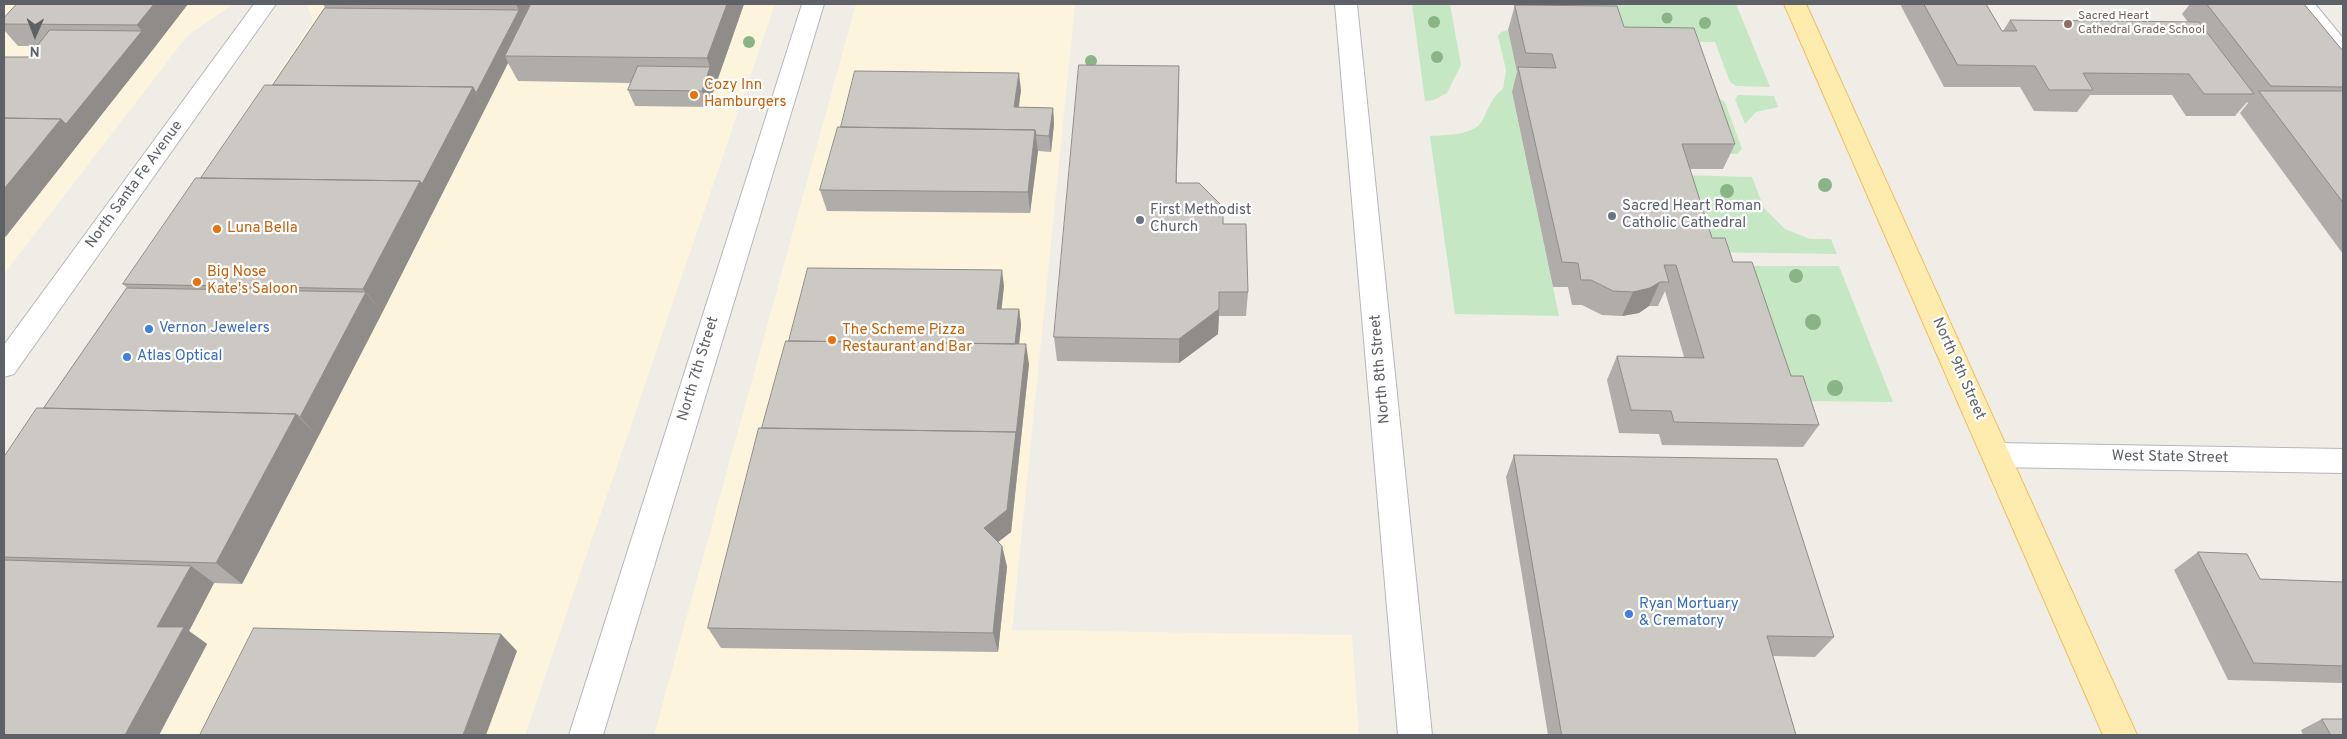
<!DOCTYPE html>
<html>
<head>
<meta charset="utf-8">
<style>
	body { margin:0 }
	#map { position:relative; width:2347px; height:739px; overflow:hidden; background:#f0ede7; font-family:Overpass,sans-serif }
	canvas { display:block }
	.frame { position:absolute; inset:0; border:5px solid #5e6267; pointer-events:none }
	.north { position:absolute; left:10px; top:10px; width:50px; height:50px; -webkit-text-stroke:4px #fff; paint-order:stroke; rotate:181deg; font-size:14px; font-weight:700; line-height:20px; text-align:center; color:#5e6267 }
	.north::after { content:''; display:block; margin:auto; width:18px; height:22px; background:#5e6267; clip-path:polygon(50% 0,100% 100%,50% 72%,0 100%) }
</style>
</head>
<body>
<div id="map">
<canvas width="2347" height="739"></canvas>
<div class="frame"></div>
<div class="north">N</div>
</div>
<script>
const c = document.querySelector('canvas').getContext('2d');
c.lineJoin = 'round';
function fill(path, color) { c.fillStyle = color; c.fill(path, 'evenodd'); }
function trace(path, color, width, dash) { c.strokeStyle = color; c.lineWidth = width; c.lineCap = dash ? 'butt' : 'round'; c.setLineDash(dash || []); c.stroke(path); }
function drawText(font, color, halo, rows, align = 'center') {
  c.font = font + ' Overpass,sans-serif'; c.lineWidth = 4.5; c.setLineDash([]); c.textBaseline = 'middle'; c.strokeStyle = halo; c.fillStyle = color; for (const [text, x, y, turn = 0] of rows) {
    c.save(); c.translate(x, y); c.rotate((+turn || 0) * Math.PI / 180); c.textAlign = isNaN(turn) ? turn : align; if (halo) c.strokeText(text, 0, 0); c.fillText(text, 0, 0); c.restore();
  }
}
fill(new Path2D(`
	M4,4H233L187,36L4,274Z
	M307,4H775L525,735H4V480L313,21Z
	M856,4H1075L1012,630L1352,635L1359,735H654Z`), '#fdf4de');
fill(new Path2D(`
	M1412,4H1450L1461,65L1447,93L1434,100L1425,101Z
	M1598,4H1736L1770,87L1736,86L1730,82L1715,42L1640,41L1605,25Z
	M1508,30L1519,79L1512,93L1559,316L1455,314L1430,136C1445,135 1473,136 1482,121C1489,109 1490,98 1503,89L1506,70L1498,36L1501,32Z
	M1738,95L1774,96L1778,107L1756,112L1745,124L1735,99Z
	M1717,97L1725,102L1742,149L1737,154L1717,153Z
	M1684,175L1752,177L1764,208L1785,229L1810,239H1831L1837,254L1708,252Z
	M1743,266H1839L1893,402L1795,401Z`), '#c6e7c4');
const minor = new Path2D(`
	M802,4H824L603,735H569Z
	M1335,4H1357L1432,735H1398Z
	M2293,4H2315L2343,38V59L2335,57Z
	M1996,443L2343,449V473L1996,467L1986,464L1982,455L1986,446Z`);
const secondary = new Path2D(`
	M254,4H276L14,374L4,377V345Z`);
const primary = new Path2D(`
	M1784,4H1806L2137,735H2103Z`);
trace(minor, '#b4b7bb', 2);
trace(secondary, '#b3b6bb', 2);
trace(primary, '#f0bf60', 2);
fill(minor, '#fff');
fill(secondary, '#fff');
fill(primary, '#feecae');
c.fillStyle = '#8bb486';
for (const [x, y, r] of [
	[1667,18,5.5],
	[1434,22,6],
	[1705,23,6],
	[749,42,6],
	[1437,57,6],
	[1091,61,6],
	[1825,185,7],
	[1727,191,7],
	[1796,276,7],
	[1813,322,8],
	[1835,388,8]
]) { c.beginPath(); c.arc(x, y, r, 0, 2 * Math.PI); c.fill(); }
fill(new Path2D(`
	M17,4H188L4,239V57H28L37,46H18L4,30V18Z
	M323,4H744L708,107L635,106L628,90L631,83L518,81L508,63L382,313L242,584L214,583L189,631L207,644L159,735H4V457L44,408L127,288L123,284L201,178L273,85L325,8Z
	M1902,4H1986L2002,31H2003L2010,20L2188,22L2182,14L2190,4H2304L2343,51V254L2240,113L2248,103L2247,102L2235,116H2186L2172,95H2090L2077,112L2034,111L2020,87H1944L1901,6Z
	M1515,5L1624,27L1735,144L1723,169H1690L1712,238L1733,262L1791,376L1819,425L1803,447L1662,445L1659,434L1619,433L1607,380L1617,356L1684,357L1665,291L1658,306H1649L1639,313L1622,316L1602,315L1582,305H1572L1568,287H1553L1512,92L1517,72L1508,30Z
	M1179,66L1176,183L1223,224L1248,292L1246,316H1219L1218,334L1179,363L1057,361L1054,337Z
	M1021,90L1019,107L1053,108L1054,124L1051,152L1038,151L1030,213L827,211L820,190L841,127Z
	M1004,286L1001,309H1019L1021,325L1019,344L1029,364L1011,532L998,542L1002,546L1007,567L998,652L721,648L708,628L762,428Z
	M1514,455L1834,637L1815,657L1773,656L1796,735H1548L1506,477Z
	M2198,552L2260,579L2343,582V683L2228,680L2174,570Z
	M2322,719L2343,735H2303L2301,730Z`), '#afaca9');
fill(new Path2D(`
	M154,4H188L155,47L137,25Z
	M516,4H538L505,56L508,63L485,109L476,93L519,10Z
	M727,4H744L708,107L702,91L710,67L707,58Z
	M142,31L155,47L6,236L4,235V189L61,119Z
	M1179,66V92L1176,208V183Z
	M1019,73L1021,90L1016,123L1014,107Z
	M473,87L485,109L382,313L363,289L420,181Z
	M1053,108L1054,124L1051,152L1049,136Z
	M1035,130L1038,151L1030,213L1028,192Z
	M1002,270L1004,286L1000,324L997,309Z
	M1660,282L1649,306L1639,313L1622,316L1633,292Z
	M366,292L382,313L318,437L300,417Z
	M1019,309L1021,325L1017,364L1014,349Z
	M1219,309L1218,334L1179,363V339Z
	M1026,344L1029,364L1011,532L989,549L984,528Z
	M296,414L318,437L242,584L216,563Z
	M1002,546L1007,567L998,652L993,633Z
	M191,566L214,583L189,631L207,644L159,735H125L157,627Z
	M501,634L517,651L486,735H463Z`), '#8f8c89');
const building = new Path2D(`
	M17,4H154L137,25L4,24V18Z
	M531,4H727L707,58L505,56Z
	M1924,4H1986L2002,31H2017L2010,20L2199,22L2254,94H2204L2189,74L2083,73L2093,90H2049L2035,66L1958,65Z
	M2207,4H2304L2343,51V87L2271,86Z
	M1515,5L1617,6L1624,27L1694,28L1735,144H1682L1712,238H1725L1733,262H1752L1791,376H1803L1819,425L1674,422L1671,411L1631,410L1617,356L1704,358L1676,265H1664L1669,282H1660L1650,288L1633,292L1613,291L1591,280H1581L1578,263L1562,262L1518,67L1556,68L1552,54L1526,53Z
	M325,8L519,10L476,93L473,87L273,85Z
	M50,30L142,31L66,124L61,119L4,118V57H28Z
	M1079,65L1179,66L1176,183H1199L1223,207V224H1246L1248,292H1219V309L1179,339L1054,337Z
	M638,66L710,67L702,91L628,90Z
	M855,71L1019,73L1014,107L1053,108L1049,136L1036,135L1035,130L841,127Z
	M265,85L473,87L422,184L420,181L201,178Z
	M2259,91H2343V202Z
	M4,118L61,119L4,189Z
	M838,127L1035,130L1028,192L820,190Z
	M196,178L420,181L363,289L123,284Z
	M808,268L1002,270L997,309H1019L1015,344L789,341Z
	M127,288L366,292L300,417L296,414L44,408Z
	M786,341L1026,344L1016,435V432L762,428Z
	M37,408L296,414L216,563L4,557V457Z
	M759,428L1016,432L1007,510L984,528L1002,546L993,633L708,628Z
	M1514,455L1777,459L1834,637L1767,636L1796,735H1562Z
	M2198,552L2247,554L2260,579L2343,582V666L2254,663Z
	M4,560L191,566L157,627H184L125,735H4Z
	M254,628L501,634L463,735H200Z
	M2322,719H2343V735H2331Z`);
fill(building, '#ccc8c4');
trace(building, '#8f8c89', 1);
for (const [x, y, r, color] of [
	[2068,24,5,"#8d6e63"],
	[694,95,5,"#e8710a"],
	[1612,216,5,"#6b7280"],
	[1140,220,5,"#6b7280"],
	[217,229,5,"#e8710a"],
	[197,282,5,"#e8710a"],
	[149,329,5,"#3f7fe0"],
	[832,340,5,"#e8710a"],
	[127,357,5,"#3f7fe0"],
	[1629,614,5,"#3f7fe0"]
]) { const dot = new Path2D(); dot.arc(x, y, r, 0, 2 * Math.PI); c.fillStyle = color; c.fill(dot); trace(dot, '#fff', 2); }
drawText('12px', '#785e54', '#fff', [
	["Sacred Heart",2078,17],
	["Cathedral Grade School",2078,31]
], 'left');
drawText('15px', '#c56008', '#fff', [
	["Cozy Inn",704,86],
	["Hamburgers",704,103],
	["Luna Bella",227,229],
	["Big Nose",207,273],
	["Kate's Saloon",207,290],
	["The Scheme Pizza",842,331],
	["Restaurant and Bar",842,348]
], 'left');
drawText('15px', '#5e6267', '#fff', [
	["North Santa Fe Avenue",135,185,-54],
	["North 7th Street",699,369,-73],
	["North 8th Street",1381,369,-95],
	["North 9th Street",1958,369,66],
	["West State Street",2170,458,1]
]);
drawText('15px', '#5b616d', '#fff', [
	["Sacred Heart Roman",1622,207],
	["Catholic Cathedral",1622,224],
	["First Methodist",1150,211],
	["Church",1150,228]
], 'left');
drawText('15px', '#366cbe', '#fff', [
	["Vernon Jewelers",159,329],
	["Atlas Optical",137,357],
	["Ryan Mortuary",1639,605],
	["& Crematory",1639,622]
], 'left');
</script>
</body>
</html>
